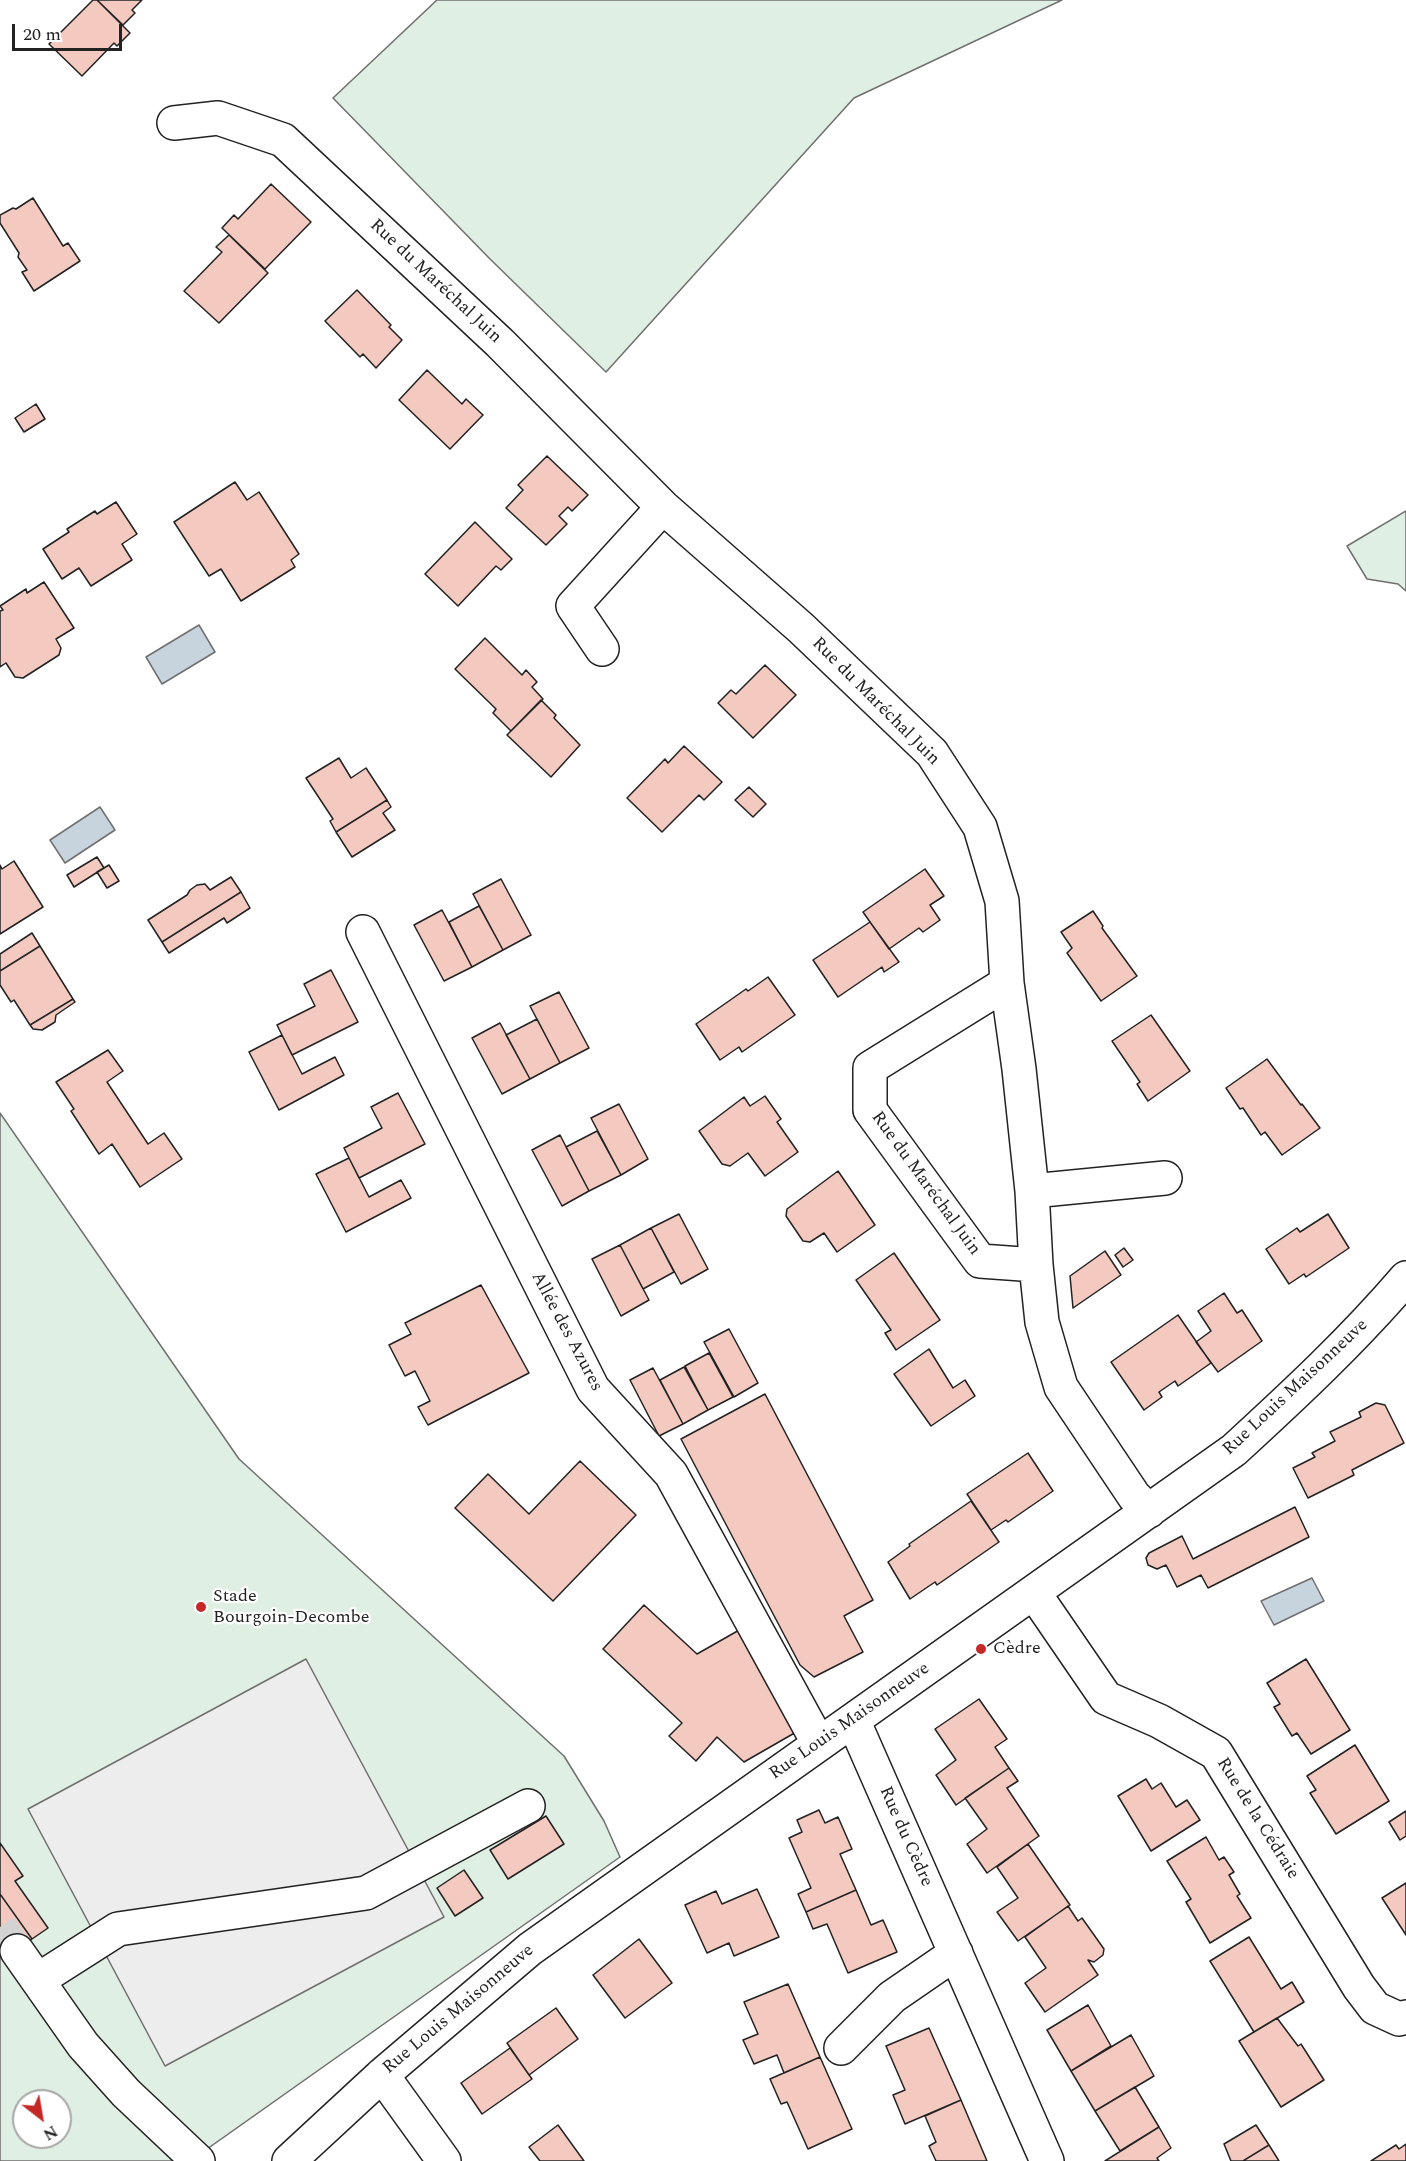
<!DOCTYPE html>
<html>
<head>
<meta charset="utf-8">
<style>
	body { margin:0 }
	#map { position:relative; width:1406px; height:2161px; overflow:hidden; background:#fff; font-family:Spectral,serif }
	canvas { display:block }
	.north { position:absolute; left:12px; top:2089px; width:60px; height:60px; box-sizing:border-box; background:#fff; border:2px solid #a7a7a7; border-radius:50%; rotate:149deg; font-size:16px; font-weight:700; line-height:24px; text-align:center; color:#222 }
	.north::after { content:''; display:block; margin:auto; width:21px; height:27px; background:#c62828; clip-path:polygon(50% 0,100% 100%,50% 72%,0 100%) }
	.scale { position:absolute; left:12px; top:24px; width:110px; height:27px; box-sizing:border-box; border:3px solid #222; border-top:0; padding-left:8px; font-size:18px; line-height:21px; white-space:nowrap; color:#222; -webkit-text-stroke:4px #fff; paint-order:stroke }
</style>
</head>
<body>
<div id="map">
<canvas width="1406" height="2161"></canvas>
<div class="north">N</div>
<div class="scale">20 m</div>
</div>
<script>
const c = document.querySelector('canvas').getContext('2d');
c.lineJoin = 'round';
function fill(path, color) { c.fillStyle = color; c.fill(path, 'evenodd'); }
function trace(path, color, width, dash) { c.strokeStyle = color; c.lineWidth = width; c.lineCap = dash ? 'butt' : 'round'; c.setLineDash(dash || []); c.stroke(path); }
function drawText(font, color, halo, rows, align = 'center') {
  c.font = font + ' Spectral,serif'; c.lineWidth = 4.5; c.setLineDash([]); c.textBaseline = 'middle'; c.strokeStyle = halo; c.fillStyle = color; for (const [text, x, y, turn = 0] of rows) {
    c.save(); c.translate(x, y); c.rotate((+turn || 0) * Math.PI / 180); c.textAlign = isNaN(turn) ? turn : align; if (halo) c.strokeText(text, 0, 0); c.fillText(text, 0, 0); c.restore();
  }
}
const green = new Path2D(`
	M437,0H1062L854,98L606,372L490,259L333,98Z
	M1406,511V591L1398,584L1367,579L1347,546Z
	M0,1113L239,1459L564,1756L604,1821L620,1857L190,2161H0ZM24,2101H60V2137H24Z`);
fill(green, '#e0efe3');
trace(green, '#6f6f6f', 1.5);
const parking = new Path2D(`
	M306,1659L444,1917L165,2066L28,1809Z`);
fill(parking, '#ededed');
trace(parking, '#6f6f6f', 1.5);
const water = new Path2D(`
	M199,625L215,652L162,684L146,657Z
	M100,807L115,830L65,863L50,840Z
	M1312,1578L1324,1601L1274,1625L1261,1601Z`);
fill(water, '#c7d3dd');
trace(water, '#6f6f6f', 1.5);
const building = new Path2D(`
	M93,0H97L130,33L117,46L114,43L82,76L49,44Z
	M97,0H142L132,10L135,13L123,25Z
	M271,184L311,222L265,269L222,228L234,215L238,219Z
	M33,198L63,246L68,243L80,261L34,291L22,272L27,270L18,257L19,253L0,223V215L13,208L16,209Z
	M229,235L268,273L219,323L184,291L222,252L216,247Z
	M357,290L391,325L389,327L402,340L376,368L363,354L360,357L325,321Z
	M427,370L462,404L466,399L483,415L450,449L399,400Z
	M36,404L45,419L24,432L15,418Z
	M547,456L588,495L572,511L568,507L559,516L567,524L546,545L506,508L523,490L518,485Z
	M235,482L247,500L259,492L299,554L291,560L295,567L241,601L221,569L209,576L174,522Z
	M116,502L137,534L122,544L132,560L91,586L79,568L62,579L43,549L69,532L67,529L95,511L97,514Z
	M475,522L512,559L501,570L496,566L458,606L425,574Z
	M44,582L74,628L56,639L61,648L59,655L23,678L15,677L6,663L0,667V611L3,610L0,606L26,589L27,593Z
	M485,638L522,675L526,670L537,682L532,687L543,699L511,731L493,713L496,709L455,669Z
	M765,665L796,695L753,738L718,703L731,690L736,694Z
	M541,700L556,715L554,718L580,745L551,777L507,735Z
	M684,746L722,782L704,800L699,795L662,832L627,798L665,759L668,763Z
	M339,758L351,778L366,768L387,800L336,832L330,821L333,819L306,778Z
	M749,787L766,804L753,817L735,800Z
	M387,800L391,807L383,813L395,830L352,857L336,832Z
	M97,857L104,868L74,887L67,875Z
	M14,861L43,907L0,934V865L2,869Z
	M109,865L119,881L107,888L97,872Z
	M925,869L944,896L930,905L940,920L923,932L919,928L889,949L863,912Z
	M231,877L241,892L162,942L148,920L187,895L190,890L197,885L205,884L210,890Z
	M501,879L531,935L503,950L473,894Z
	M241,892L250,908L227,923L224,918L169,953L162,942Z
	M479,906L503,950L472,967L449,922Z
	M442,910L472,967L444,981L414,925Z
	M1093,911L1103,926L1102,928L1137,976L1101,1001L1067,953L1072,948L1061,932Z
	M870,922L899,962L884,972L882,967L838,997L813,960Z
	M32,933L40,946L0,971V954Z
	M40,946L73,999L30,1025L14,1000L11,1002L0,985V971Z
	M331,970L358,1022L292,1055L277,1025L315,1006L304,984Z
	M768,977L795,1015L742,1052L739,1047L720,1060L696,1024L746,989L748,991Z
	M559,992L589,1048L560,1063L530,1006Z
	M73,999L75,1002L56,1015L55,1022L42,1030L33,1029L30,1025Z
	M1151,1015L1190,1071L1148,1101L1137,1084L1140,1082L1112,1041Z
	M537,1019L560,1063L530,1079L506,1035Z
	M500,1023L530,1079L502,1094L472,1038Z
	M282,1035L302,1074L335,1057L344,1075L279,1110L249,1052Z
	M108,1050L123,1071L107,1082L148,1144L164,1133L182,1159L140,1187L112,1144L99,1154L71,1111L74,1109L56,1082Z
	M1267,1059L1301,1105L1302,1104L1320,1128L1282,1155L1265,1132L1261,1135L1243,1108L1240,1109L1226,1088Z
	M398,1093L425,1144L359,1178L344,1148L382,1128L371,1107Z
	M765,1096L781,1119L777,1122L798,1152L765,1176L748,1153L730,1166L722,1164L699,1131L744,1097L750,1106Z
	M619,1104L648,1159L621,1175L591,1118Z
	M597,1131L621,1175L589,1191L566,1147Z
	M560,1135L589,1191L562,1206L532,1150Z
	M349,1158L369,1197L401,1180L411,1198L346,1232L316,1174Z
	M838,1171L875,1225L837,1252L824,1233L810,1242L803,1241L786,1216L787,1209Z
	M679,1214L708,1269L681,1284L651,1228Z
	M1328,1214L1349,1248L1306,1277L1304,1274L1289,1284L1266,1249L1297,1228L1300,1232Z
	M651,1228L674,1272L643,1289L620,1245Z
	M620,1245L649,1300L621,1316L592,1259Z
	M1124,1248L1133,1260L1123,1267L1115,1255Z
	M1105,1251L1121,1275L1073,1308L1070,1276Z
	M894,1253L940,1320L896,1350L885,1333L891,1330L856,1280Z
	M481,1285L529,1373L428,1425L418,1407L430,1401L415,1371L405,1376L389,1345L411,1334L405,1323Z
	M1224,1293L1237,1313L1242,1310L1262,1341L1218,1372L1196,1342L1211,1331L1198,1311Z
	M1178,1315L1211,1363L1178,1386L1175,1381L1159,1392L1162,1397L1144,1410L1111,1362Z
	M729,1329L758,1383L734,1397L704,1342Z
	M929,1349L953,1388L965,1380L975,1396L931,1426L894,1374Z
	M709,1353L733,1397L708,1410L685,1366Z
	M684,1367L708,1410L683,1424L660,1380Z
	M653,1368L683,1424L659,1436L630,1380Z
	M765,1394L873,1600L844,1616L863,1652L814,1677L800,1665L681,1439Z
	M1376,1403L1385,1405L1404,1443L1352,1470L1354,1475L1308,1498L1293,1468L1315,1457L1312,1453L1335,1441L1330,1432L1361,1417L1359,1412Z
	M1028,1453L1053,1491L1008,1522L1006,1520L991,1530L967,1494Z
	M580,1461L636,1515L553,1601L455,1508L488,1474L529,1514Z
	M971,1501L999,1542L937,1585L935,1582L910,1599L888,1562L910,1546L909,1544Z
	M1295,1507L1309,1537L1208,1588L1201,1575L1177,1587L1166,1565L1157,1569L1148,1565L1146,1558L1149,1553L1182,1536L1193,1559Z
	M644,1605L697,1654L741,1629L798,1731L744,1762L717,1737L696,1761L669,1736L682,1723L603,1649Z
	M1306,1659L1350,1730L1311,1754L1297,1733L1292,1736L1274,1707L1280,1704L1267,1683Z
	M979,1699L1007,1739L995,1747L1009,1768L956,1805L936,1775L956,1760L935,1729Z
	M1355,1745L1389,1801L1336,1834L1310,1793L1316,1790L1307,1776Z
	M1009,1768L1018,1781L1007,1788L1039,1836L987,1873L967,1844L987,1829L965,1798Z
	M1146,1779L1152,1789L1161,1783L1176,1807L1187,1800L1200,1820L1151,1851L1118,1796Z
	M819,1810L825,1823L838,1817L852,1849L840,1854L856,1890L806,1912L798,1894L811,1888L789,1838L802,1832L797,1820Z
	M1406,1811V1836L1400,1840L1389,1822Z
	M546,1816L564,1844L508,1879L490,1850Z
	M1206,1837L1219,1860L1224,1857L1234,1872L1229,1875L1240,1894L1237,1896L1251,1918L1210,1943L1186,1902L1191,1899L1167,1861Z
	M0,1843L23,1876L15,1881L48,1928L32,1939L0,1894Z
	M1028,1844L1070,1905L1018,1941L997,1912L1018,1898L997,1867Z
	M464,1870L483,1898L455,1916L437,1888Z
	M1406,1883V1935L1382,1898Z
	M757,1889L779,1937L734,1956L729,1943L707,1953L685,1905L716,1891L722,1904Z
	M856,1890L871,1925L883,1920L897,1952L848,1973L827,1924L813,1929L806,1912Z
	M0,1894L32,1939L8,1957L0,1946Z
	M1068,1906L1078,1921L1082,1918L1104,1949L1103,1955L1094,1962L1088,1960L1098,1975L1045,2012L1025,1983L1046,1968L1025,1937Z
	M1249,1937L1281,1989L1292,1982L1304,2002L1254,2032L1210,1961Z
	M639,1939L672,1983L625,2018L593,1975Z
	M788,1984L820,2057L784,2073L777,2055L754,2064L743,2040L758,2034L744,2002Z
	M1088,2005L1111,2046L1071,2071L1047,2030Z
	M556,2008L578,2039L529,2075L507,2043Z
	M1277,2018L1298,2046L1301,2044L1324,2080L1281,2107L1239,2041Z
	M929,2028L961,2100L905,2124L893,2095L905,2090L886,2046Z
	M1131,2035L1154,2076L1095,2111L1071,2071Z
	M510,2048L532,2079L482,2114L461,2083Z
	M820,2057L852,2129L808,2149L787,2102L781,2104L770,2079Z
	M1135,2087L1159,2127L1120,2151L1095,2111Z
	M961,2100L987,2161H936L929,2146L936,2142L925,2116Z
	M558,2125L584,2161H540L529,2147Z
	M1256,2125L1269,2145L1243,2161H1231L1224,2144Z
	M1159,2127L1171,2148L1157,2158L1159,2161H1105Z
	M1406,2144V2161H1371L1396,2145L1399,2149Z
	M1269,2145L1279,2161H1243Z`);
fill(building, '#f3c9c0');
trace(building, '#222', 1.5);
trace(new Path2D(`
	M0,1927L17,1951`), '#d3d3d3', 33, [33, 16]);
const minor = new Path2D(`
	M174,123L218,118L283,140L500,343L663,507L801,628L932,753L980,827L1002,901L1007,983L1019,1069L1032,1191L1036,1265L1042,1322L1061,1387L1134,1496L1149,1511
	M602,649L573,606L663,507
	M363,932L593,1389L671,1474L819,1744
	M1007,983L870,1068V1110L980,1261L1036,1265
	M1032,1191L1165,1178
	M1034,1593L1106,1698L1159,1721L1216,1753L1359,1987L1375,2008L1399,2019L1406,2017
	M853,1720L1047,2161
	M17,1951L83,2045L126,2093L198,2161
	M38,1980L118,1929L366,1893L528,1806
	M841,2048L892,1997L956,1953
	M382,2075L444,2161
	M289,2161L382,2075L530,1949L1234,1450C1294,1395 1353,1340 1406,1278`);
trace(minor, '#222', 36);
trace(minor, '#fff', 33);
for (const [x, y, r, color] of [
	[201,1607,6,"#c62828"],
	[981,1649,6,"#c62828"]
]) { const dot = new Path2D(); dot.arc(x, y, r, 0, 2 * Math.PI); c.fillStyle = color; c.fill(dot); trace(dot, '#fff', 2); }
drawText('18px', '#222', '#fff', [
	["Rue du Maréchal Juin",435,282,43],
	["Rue du Maréchal Juin",875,702,45],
	["Rue du Maréchal Juin",925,1184,54],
	["Allée des Azures",566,1332,62],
	["Rue Louis Maisonneuve",1296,1388,-43],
	["Rue Louis Maisonneuve",850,1722,-35],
	["Rue de la Cédraie",1257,1819,58],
	["Rue du Cèdre",905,1837,66],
	["Rue Louis Maisonneuve",459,2010,-40]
]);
drawText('18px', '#222', '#fff', [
	["Stade",213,1597],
	["Bourgoin-Decombe",213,1618],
	["Cèdre",993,1649]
], 'left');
</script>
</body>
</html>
